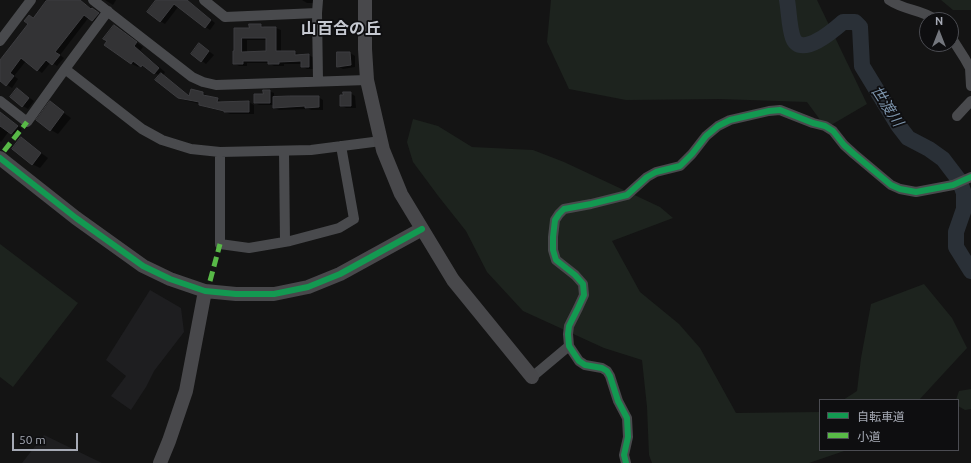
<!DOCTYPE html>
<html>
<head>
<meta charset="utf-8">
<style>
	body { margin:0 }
	#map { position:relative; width:971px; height:463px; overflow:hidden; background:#141414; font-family:Ubuntu,"Noto Sans JP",sans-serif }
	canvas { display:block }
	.legend { position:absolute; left:819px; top:399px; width:140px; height:52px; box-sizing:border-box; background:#0e0e10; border:1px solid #4b4c52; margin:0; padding:5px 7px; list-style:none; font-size:12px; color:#a6aab5 }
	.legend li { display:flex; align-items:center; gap:8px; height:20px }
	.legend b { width:20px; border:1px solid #4b4c52 }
	.north { position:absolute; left:919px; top:12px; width:40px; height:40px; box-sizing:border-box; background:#0e0e10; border:1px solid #4b4c52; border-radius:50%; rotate:0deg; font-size:11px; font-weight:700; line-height:16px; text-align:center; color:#a6aab5 }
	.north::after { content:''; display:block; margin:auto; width:14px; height:18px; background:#73767d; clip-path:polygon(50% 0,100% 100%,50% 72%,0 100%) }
	.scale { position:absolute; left:12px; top:433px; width:66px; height:18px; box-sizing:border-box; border:2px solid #a6aab5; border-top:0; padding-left:5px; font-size:12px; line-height:14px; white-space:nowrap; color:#a6aab5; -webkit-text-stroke:3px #0e0e10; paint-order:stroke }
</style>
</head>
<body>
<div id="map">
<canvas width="971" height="463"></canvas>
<ul class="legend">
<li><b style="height:5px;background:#139951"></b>自転車道</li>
<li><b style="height:5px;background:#58b947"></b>小道</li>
</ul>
<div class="north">N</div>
<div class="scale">50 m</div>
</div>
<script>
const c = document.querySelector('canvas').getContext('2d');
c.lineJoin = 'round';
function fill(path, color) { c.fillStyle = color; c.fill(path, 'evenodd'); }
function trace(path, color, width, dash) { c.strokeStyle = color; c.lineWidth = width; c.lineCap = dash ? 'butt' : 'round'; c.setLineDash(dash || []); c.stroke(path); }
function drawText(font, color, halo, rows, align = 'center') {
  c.font = font + ' Ubuntu,"Noto Sans JP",sans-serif'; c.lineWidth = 3.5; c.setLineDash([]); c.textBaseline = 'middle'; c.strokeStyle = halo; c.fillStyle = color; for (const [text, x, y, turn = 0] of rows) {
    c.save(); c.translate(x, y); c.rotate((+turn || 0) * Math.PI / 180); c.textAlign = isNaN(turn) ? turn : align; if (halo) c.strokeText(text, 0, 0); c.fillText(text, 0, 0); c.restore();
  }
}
fill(new Path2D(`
	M150,290L181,308L184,332L154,371L146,387L131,410L111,396L126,376L106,360Z
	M44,435L102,463H22Z`), '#1e1e20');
fill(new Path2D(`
	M551,0H817L867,104L826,128L807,102L720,99L626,100L569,89L547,42Z
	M941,0H971V10H953Z
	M413,119L438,126L472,147L533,150L564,162L660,207L673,218L612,241L640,292L679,324L700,348L736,413L820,412V450H847L809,463H652L649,455L647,407L642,360L604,348L523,311L487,272L466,231L439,197L413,162L407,142Z
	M0,244L78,303L13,387L0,377Z
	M924,284L952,318L967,348L919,400H843L857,391L861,358L871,304Z
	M971,389V409L965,410L958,406V400H956L959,391Z`), '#1d231e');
fill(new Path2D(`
	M44,0H79L103,16L98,23L89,17L60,55L64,58L57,66L51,62L42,73L26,61L14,76L18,79L12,88L0,80V62L46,2Z
	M105,0H116L113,5Z
	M158,0H187L215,23L210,30L178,7L165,24L160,21Z
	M302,0H314V3H307Z
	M261,25L266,28H276L281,30V52H294L300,55H309L314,58V69H307L302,66V64H284V66H274L269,63H247V66H239L234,63L235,52V29L250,28ZM247,40H267V52L247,53Z
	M121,31L143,47L140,51L165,72L163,76L190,97L203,93L208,96V97L217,99L222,102H249L254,105V114H230L225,112L205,107L200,104L184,100L179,97L160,76L149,69L148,70L140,65L138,67L132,64L105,45Z
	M199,44L214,55L206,64L202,61Z
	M338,53H350L355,56V67L343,69L338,66Z
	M17,89L34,101L28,109L23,106Z
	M269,91L274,93V98L318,97L323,100V110H311L309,109L279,110L274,108V105H259L255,103Z
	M350,93L355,96L356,108H346L341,105Z
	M50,103L71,118L58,134L51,130Z
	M8,118L22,129L17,136L9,131L1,142L0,141V119Z
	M22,139L48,158L40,168L32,164Z`), '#0007');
trace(new Path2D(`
	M787,0C789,11 789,27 793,38C801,59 835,29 843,22H855L860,27L862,66L898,125L908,138L929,149L943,159L959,180L964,193V209L956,232V247L971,271`), '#2a3037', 16);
const building = new Path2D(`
	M47,0H80L91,9L92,8L99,13L92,21L84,15L55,52L60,55L52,65L46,60L37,71L21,58L10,73L14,76L6,86L0,81V60L28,24L24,21L29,15L33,18Z
	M156,0H187L211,20L205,28L174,4L160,22L147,12Z
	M249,24H261V27H276V51H295V55L309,54V67H301V61L279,62V64H268V61H243V64H233V51H234V28H249ZM242,38H266V51L242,52Z
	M114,25L137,42L134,46L159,68L154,74L142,65L141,67L133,61L131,64L104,45L107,41L103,39Z
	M199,43L209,51L201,62L191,54Z
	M337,52H350L351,65L337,67Z
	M161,73L189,96L191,89L203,92V95L218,98L217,102L249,101V112H224V111L199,105V102L178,98L155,80Z
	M17,88L29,98L22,107L10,97Z
	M263,90H270V103H254V94H263Z
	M343,92H351V106H340V95H343Z
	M290,96H319V107L305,108V106L273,108V97Z
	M50,101L64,112L50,131L36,120Z
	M0,112L18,126L11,134L0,126Z
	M21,137L41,153L32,165L12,149Z`);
fill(building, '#333335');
trace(building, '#3d3d40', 1);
trace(new Path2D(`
	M93,0L192,77L203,82L216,85L367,80
	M204,0L225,17L317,13
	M318,0L317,13L318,81
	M889,0C905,11 921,9 936,20
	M951,37L965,59L970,68L971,86
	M0,41L31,0
	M65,69L142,129L162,140L191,149L220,152L311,150L381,141
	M0,101L27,122L65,69L108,11
	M957,116L971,101
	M284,151L285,242
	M220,152V244L249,248L290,241L339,228L354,219L341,146
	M532,377L569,346
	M626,463L624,455L628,437L627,418L618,401L610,376L607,371L602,368L585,365L579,361L569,346L568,334L569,326L578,308L584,295L583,284L575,275L556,260L553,250V237L555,220L559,214L564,209L591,204L627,195L647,177L656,172L680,166L692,154L706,136L718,126L730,120L769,111L780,110L813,123L825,126L833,131L844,145L854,154L891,185L900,189L916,192L953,185L971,177`), '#494a4d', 10);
trace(new Path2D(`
	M365,0V49L367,80L383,150L401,194L453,280L532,377
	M0,158L76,218L143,266L170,279L205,291L236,294H274L308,287L340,274L422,229
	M160,463L169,441L186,391L205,291`), '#48484b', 14);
trace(new Path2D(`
	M4,151L27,122
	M210,281L220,244`), '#58b947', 5, [10, 5]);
trace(new Path2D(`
	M0,158L76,218L143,266L170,279L205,291L236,294H274L308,287L340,274L422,229
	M626,463L624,455L628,437L627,418L618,401L610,376L607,371L602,368L585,365L579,361L569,346L568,334L569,326L578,308L584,295L583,284L575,275L556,260L553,250V237L555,220L559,214L564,209L591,204L627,195L647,177L656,172L680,166L692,154L706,136L718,126L730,120L769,111L780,110L813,123L825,126L833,131L844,145L854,154L891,185L900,189L916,192L953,185L971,177`), '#139951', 6);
drawText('italic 15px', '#7e96ae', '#0e0e10', [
	["世渡川",887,106,57]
]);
drawText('bold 16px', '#c6c9d1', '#0e0e10', [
	["山百合の丘",341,29]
]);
</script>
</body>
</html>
